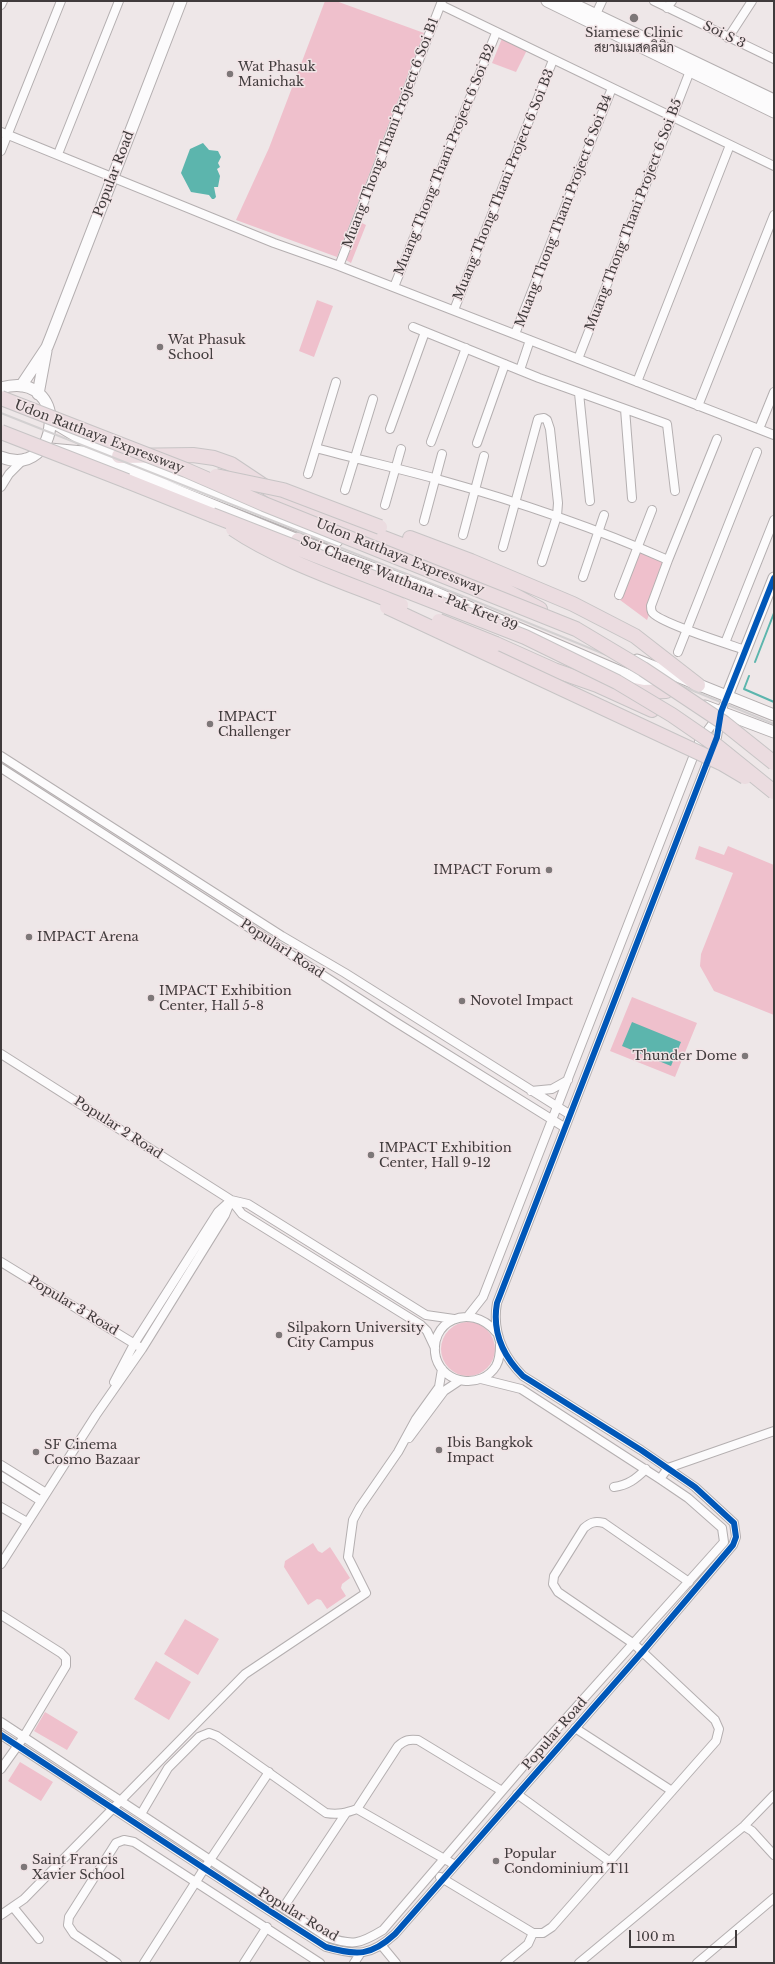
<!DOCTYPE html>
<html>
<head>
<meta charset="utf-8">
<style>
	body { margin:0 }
	#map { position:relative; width:775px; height:1964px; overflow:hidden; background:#eee7e8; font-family:"Libre Baskerville",serif }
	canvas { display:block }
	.frame { position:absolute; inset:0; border:2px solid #403b3c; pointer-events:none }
	.scale { position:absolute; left:629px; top:1930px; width:108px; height:18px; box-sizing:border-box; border:2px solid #403b3c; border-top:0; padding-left:5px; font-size:12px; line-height:14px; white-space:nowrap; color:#403b3c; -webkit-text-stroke:3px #f1e4e6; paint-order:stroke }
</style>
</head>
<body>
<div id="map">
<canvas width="775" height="1964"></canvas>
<div class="frame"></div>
<div class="scale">100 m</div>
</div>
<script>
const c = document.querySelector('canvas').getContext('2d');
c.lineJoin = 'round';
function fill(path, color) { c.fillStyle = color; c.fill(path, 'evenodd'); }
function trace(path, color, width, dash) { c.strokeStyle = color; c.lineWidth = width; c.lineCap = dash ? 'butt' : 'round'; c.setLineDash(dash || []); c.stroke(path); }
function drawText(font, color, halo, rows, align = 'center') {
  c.font = font + ' "Libre Baskerville",Sarabun,serif'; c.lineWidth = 3; c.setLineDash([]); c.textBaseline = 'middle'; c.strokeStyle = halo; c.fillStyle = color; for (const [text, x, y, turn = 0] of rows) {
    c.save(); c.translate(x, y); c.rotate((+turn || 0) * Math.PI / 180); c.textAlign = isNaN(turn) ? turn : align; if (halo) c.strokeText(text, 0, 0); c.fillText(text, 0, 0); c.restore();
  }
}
fill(new Path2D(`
	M325,1H336L424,33L337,257L236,220L269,148Z
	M503,36L528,48L516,72L492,63Z
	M362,223L366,225L351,263L346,260Z
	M317,300L333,306L314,357L299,351Z
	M639,552L668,564L647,620L620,600Z
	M699,846L724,855L728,846L774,865V1015L714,991L700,966L701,954L733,873L695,859Z
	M632,997L697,1023L675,1077L610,1051Z
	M441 1349a27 27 0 1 1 54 0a27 27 0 1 1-54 0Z
	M313,1543L318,1551L322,1553L330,1547L350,1578L342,1584L341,1588L346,1596L327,1609L321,1600L317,1599L308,1605L284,1567L285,1561Z
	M185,1619L219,1639L198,1675L164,1654Z
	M156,1661L191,1682L169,1720L134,1699Z
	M45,1712L78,1732L67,1750L34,1731Z
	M20,1762L53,1782L41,1801L8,1781Z`), '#efc0cc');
fill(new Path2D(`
	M203,143L209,150L218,151L221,157L218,163L220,167L217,169L220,176L218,187H214L216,197L214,199H212L209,195L191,192L181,173L190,149Z
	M632,1022L681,1042L671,1066L622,1046Z`), '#5cb5ad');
trace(new Path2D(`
	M755,662L774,613
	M749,676L744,689L774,702`), '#5cb5ad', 2);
const street = new Path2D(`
	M654,1L774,59
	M1,5L3,1
	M441,5L774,166
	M667,8L672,1
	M596,14L602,1
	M728,38L752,1
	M1,132L274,243L339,266L774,435
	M1,151L61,1
	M58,154L119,1
	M339,266L442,1
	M394,287L496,33
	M454,310L553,60
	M413,327L539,378L667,424L675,491
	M515,334L612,88
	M578,359L690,71
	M520,370L530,340
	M637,382L730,145
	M579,393L590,501
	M698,406L774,215
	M625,409L632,498
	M390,429L425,332
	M759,429L774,392
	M431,442L466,348
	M477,443L505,364
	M316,448C356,459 397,468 437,479C516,501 593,527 668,560L651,606C651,608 651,610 652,612C657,622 731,645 745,650
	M308,474L336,382
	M1,487L9,474L25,458
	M345,490L373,399
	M385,505L401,449
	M424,521L442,454
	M463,535L484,456
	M503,547L538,419L544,418L547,420L550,429L558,503L557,516L542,562
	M668,560L717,439
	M583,577L604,515
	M619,595L652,510
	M725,643L774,520
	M678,652L757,452
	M1,756L282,936L345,973L569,1114
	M1,768L394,1021L564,1127
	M1,1054L231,1200L242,1214L421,1325L427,1331L435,1348
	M531,1091L552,1089L568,1080
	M231,1200L248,1204L426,1315L454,1319
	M1,1262L138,1346
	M468,1316L483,1297L699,742L719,715
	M496,1332C470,1301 427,1322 436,1358C444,1385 482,1389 496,1366C500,1359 500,1352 500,1345
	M114,1382L134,1344L218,1212L229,1202
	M409,1438L444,1391L459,1381
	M1,1465L46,1493
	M1,1476L41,1501
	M660,1479L668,1468L774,1431
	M614,1487C628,1485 636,1479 646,1469
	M1,1507L27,1522
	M1,1564L96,1415L142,1349L225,1215L231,1200
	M1,1615L61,1653L66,1658V1666L21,1741L1,1769
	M1,1722L327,1937C353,1946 360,1944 383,1930L527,1762L724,1542L722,1528L688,1498L660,1479L521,1389L481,1379
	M575,1728L672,1791
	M1,1735C110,1806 217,1878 326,1947C357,1956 371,1956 395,1934L643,1651L733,1545L736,1537L734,1523L695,1487L641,1450L523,1376C503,1356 492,1331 497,1303L717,737L721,712L727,696
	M517,1794L609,1861
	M357,1809L455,1865
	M141,1814L168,1768L199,1737L209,1733L217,1736L326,1813C338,1815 346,1813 357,1809L398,1746C405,1740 409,1739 418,1740L502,1791
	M744,1826L752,1831L774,1855
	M440,1877L533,1933H543L552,1927L716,1741L719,1729L715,1720L634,1644L558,1592L553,1584L554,1576L584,1528C591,1522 595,1521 604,1523L689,1582
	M13,1907L39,1939
	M283,1908L346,1813
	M1,1915L24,1899L245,1674L366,1593L348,1557L353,1520L360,1507L398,1452L416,1419L439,1387L442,1369
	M382,1946L396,1963
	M117,1963L74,1934L68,1925L69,1917L116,1843L124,1840L134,1842L320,1963
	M144,1963L204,1869L269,1772
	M244,1963L267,1927
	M354,1963L360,1954
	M505,1963L528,1944L533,1933
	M579,1963L744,1826L774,1795
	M697,1963L774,1898`);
const secondary = new Path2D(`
	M547,1L774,112
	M567,1L774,100
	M21,386L47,347L51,337L181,1
	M1,388C71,368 62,481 1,457
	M38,394L46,351
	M56,424L81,439L119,456L337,541
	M50,449L83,452L298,540L427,589L665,691
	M637,660L774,715
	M727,696L774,578
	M705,706L774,732`);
const highway = new Path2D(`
	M119,456L193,455L214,458L231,464L285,500L467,570L540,609
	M127,481L212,515
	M410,538L471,561L573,604L635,636L698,685
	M298,540L348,583
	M496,644L554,670L597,685L652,710
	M629,689L644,692L666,691`);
trace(street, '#b4afb0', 10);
trace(secondary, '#b4afb0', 13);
trace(highway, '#c7c4c5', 16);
trace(street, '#fcfbfc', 8);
trace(secondary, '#fcfbfc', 11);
trace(highway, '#ebdce0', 14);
trace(new Path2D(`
	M1,413L480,603L774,724`), '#d3d0d1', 2);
const highwayBridge = new Path2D(`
	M1,398L186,470L264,504L576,629L643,669L724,723L774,763
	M1,432L127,481
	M216,476L283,490L380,527
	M212,515L525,637L617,682L672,715L717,746L774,792
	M233,529C280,561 348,583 401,605
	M387,607L723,764L745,777
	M439,621L496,644`);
trace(highwayBridge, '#c7c4c5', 16, []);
trace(highwayBridge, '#ebdce0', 14);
trace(new Path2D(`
	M1,1735C110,1806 217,1878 326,1947C357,1956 371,1956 395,1934L643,1651L733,1545L736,1537L734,1523L695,1487L641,1450L523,1376C503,1356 492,1331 497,1303L717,737L721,712L774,578`), '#0057b8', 6);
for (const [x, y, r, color] of [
	[634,18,5,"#7d7778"],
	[230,74,4,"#7d7778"],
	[160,347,4,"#7d7778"],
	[210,724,4,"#7d7778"],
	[549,870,4,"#7d7778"],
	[29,937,4,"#7d7778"],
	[151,998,4,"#7d7778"],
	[462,1001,4,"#7d7778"],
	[745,1056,4,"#7d7778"],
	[371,1155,4,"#7d7778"],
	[279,1335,4,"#7d7778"],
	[439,1450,4,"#7d7778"],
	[36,1452,4,"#7d7778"],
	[496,1861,4,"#7d7778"],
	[24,1867,4,"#7d7778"]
]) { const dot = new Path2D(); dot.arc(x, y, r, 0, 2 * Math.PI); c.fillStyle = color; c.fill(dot); trace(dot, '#f1e4e6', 1.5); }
drawText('13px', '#403b3c', '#f1e4e6', [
	["Siamese Clinic",634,33,"center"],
	["สยามเมสคลินิก",634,48,"center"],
	["Wat Phasuk",238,67],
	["Manichak",238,82],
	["Wat Phasuk",168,340],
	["School",168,355],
	["IMPACT",218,717],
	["Challenger",218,732],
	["IMPACT Forum",541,870,"right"],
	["IMPACT Arena",37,937],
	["IMPACT Exhibition",159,991],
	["Center, Hall 5-8",159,1006],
	["Novotel Impact",470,1001],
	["Thunder Dome",737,1056,"right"],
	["IMPACT Exhibition",379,1148],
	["Center, Hall 9-12",379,1163],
	["Silpakorn University",287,1328],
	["City Campus",287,1343],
	["Ibis Bangkok",447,1443],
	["Impact",447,1458],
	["SF Cinema",44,1445],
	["Cosmo Bazaar",44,1460],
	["Popular",504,1854],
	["Condominium T11",504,1869],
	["Saint Francis",32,1860],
	["Xavier School",32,1875]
], 'left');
drawText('13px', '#403b3c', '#f1e4e6', [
	["Soi S 3",724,35,26],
	["Muang Thong Thani Project 6 Soi B1",391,133,-69],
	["Muang Thong Thani Project 6 Soi B2",445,160,-68],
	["Popular Road",114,174,-69],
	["Muang Thong Thani Project 6 Soi B3",504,185,-68],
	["Muang Thong Thani Project 6 Soi B4",564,211,-69],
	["Muang Thong Thani Project 6 Soi B5",634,215,-69],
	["Udon Ratthaya Expressway",99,437,21],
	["Udon Ratthaya Expressway",400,557,22],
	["Soi Chaeng Watthana - Pak Kret 39",409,584,22],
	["Popular1 Road",282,949,33],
	["Popular 2 Road",118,1128,33],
	["Popular 3 Road",73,1306,31],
	["Popular Road",555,1734,-49],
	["Popular Road",298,1915,31]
]);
</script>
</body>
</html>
